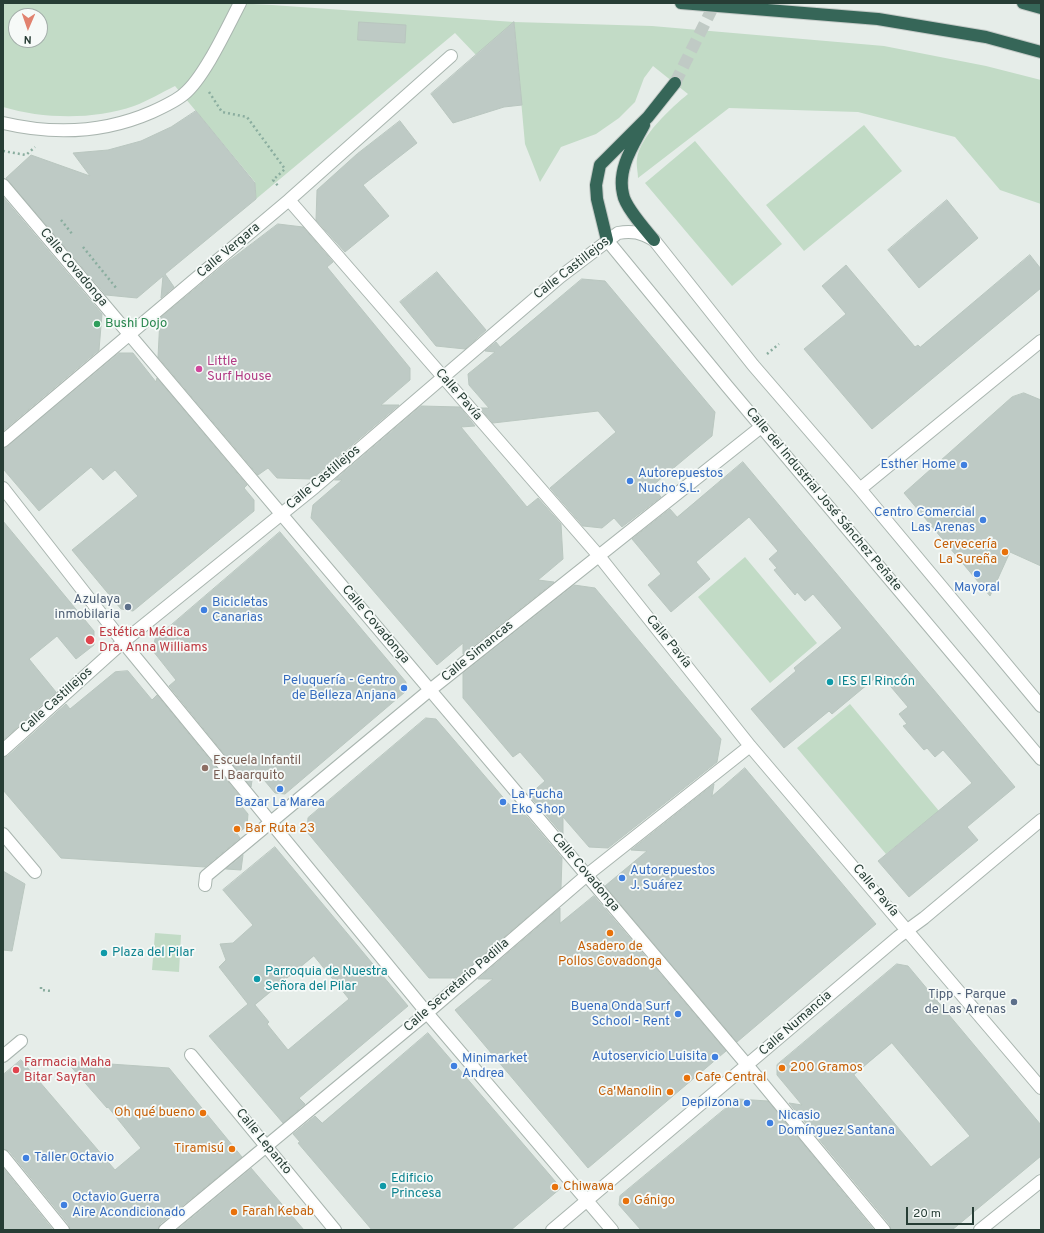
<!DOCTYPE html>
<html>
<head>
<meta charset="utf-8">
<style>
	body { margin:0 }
	#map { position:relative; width:1044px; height:1233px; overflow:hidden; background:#e6ede9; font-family:Overpass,sans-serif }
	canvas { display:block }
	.frame { position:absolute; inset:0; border:4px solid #273d35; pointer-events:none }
	.north { position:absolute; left:8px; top:8px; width:40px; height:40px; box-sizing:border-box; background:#f6faf8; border:1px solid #a3aeaa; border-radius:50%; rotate:182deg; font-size:11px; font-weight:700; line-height:16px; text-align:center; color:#273d35 }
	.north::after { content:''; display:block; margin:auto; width:14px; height:18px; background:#e1826f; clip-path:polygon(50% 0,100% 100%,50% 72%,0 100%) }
	.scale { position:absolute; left:906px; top:1207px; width:68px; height:18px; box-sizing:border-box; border:2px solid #273d35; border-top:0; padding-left:5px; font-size:12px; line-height:14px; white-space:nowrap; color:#273d35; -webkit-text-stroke:3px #f6faf8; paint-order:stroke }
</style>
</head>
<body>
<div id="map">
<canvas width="1044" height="1233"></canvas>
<div class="frame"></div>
<div class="north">N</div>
<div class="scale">20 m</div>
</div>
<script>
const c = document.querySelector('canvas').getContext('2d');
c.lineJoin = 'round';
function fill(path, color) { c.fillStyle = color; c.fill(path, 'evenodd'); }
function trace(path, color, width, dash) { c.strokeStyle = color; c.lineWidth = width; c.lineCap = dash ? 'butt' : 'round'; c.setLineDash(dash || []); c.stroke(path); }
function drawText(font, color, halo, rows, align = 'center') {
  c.font = font + ' Overpass,sans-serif'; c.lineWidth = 3.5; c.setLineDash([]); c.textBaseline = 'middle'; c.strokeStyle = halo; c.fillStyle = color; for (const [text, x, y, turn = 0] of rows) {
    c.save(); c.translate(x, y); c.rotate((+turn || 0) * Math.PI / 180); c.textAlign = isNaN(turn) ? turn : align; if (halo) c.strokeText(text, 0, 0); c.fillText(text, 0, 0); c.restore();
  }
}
fill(new Path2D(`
	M3,3H233L272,5L514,22L652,26L884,46L986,66L1041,80V204L1000,190L955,137L858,112L729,108L638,178C638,172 636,165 637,159C639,137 672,107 688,94L653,66L644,78L635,102L619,118L596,134L561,147L540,182L525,144L514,23L476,55L455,33L256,199L255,182L175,86C162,92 148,101 134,106C94,120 43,119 3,107ZM16,16H40V40H16Z
	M864,125L902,171L804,251L766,205Z
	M695,141L782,244L732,286L645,183Z
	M745,557L817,643L770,683L698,597Z
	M850,704L939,811L886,854L797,748Z
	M155,933L181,935L179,972L152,970Z`), '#c2dbc6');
const building = new Path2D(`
	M359,22L406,25L405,43L358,40Z
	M514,22L522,105L504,107L453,123L431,94Z
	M196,111L255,183L256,199L165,274L174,287L161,298L163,276L137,298L106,295L6,178L31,155L90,176L73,153L108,150L141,141L171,127Z
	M400,121L417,143L363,185L389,216L345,252L316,220L317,190L357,154Z
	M3,197L102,314L99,350L3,431Z
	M947,200L978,238L919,288L888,250Z
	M278,224L303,227L333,262L327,267L410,368V380L381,405H399L312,479L277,478L268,468L258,475L158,357L160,318L225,264Z
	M1030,255L1041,269V288L872,429L804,349L846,314L822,286L846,265L915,347L918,345L920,347Z
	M437,272L486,330L465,349L436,346L400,302Z
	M582,279L605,281L715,412L712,436L652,486L661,497L622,527L614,518L602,528L583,526L550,488L616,432L598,411L493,423L480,408H489L469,385L468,374L495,352L485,351L496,342L500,347Z
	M119,353H133L156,382L157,378L247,485L244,488L254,500V511L133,611L121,609L72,550L138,496L115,470L103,480L91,467L39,511L4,470V448Z
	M1024,393L1041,400V566L1010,552L990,596L904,493L1012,397Z
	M421,406L460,407L475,426L461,427L527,507L538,498L561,524L563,559L538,580L554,582L463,654V643L437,665L311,518L313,505L342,480H335Z
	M743,462L1015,787L967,827L978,840L909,897L878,861L972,783L943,750L935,757L927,748L924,750L903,726L907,724L899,714L908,707L880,674L832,714L829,711L784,748L751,709L796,671L794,668L842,628L813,594L805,601L797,592L795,595L774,570L777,568L769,559L778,551L749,517L696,562L710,579L671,612L648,585L661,574L632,539L670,509L677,517Z
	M3,521L94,631V645L76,659L57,636L29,659L56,692L3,740Z
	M280,532L406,682L405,692L285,794L275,793L254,768L251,787L169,686L176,680L153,651L155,639Z
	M574,585L595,588L721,739L717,762L608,848L589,847L563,817V835L529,795L545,781L520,752L513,757L463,698V673Z
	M128,671L152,700L157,695L242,799L238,802L248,814L247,826L237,834L240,838L205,867L61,858L3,790V757L8,756L66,704L70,709L115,672Z
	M426,718L436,719L513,809L517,805L562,858L561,888L456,978H429L307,832L308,818Z
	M745,768L876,924L737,1042L605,886L647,851L631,850L714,784L712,796Z
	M275,847L408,1006L299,1098L305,1104L283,1123L209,1036L248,1004L219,967L226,960L220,944L233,943L253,925L223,890ZM314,956L349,999L288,1050L267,1024L269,1022L255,1005Z
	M243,855L241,870L226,869Z
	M3,871L25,884L12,951L3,950Z
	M594,896L726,1051L588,1168L455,1010L493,979H478L560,908V923Z
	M897,964L908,966L1041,1125V1156L952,1230H891L890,1225L789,1103L802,1105L777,1075V1065ZM892,1043L970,1136L931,1167L854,1075Z
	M428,1033L561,1188L511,1230H372L298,1143L300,1142L293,1134L315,1116L322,1123Z
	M21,1060L115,1170L141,1148L108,1107L107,1108L66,1061L169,1068L242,1157L160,1224L158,1230H70L69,1225L9,1151L3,1149V1075Z
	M737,1099L768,1101L874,1230H641L619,1205L620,1196Z
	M3,1168L53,1230H3Z
	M251,1168L304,1230H177Z`);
fill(building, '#becac5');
trace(building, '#b9c6bf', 1);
trace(new Path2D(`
	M675,83L715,3`), '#c0cac5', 12, [12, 6]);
const minor = new Path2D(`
	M3,123C54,135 104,133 152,112C163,107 176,101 184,94C204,78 228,26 240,3
	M3,185L748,1066L884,1230
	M289,200L599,556L750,746L1041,1088
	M607,240L727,386L1041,759
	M3,441L289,200L451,56
	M3,488L123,642L427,1013L612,1230
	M860,489L1041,341
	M3,750L123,642L315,487L560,277L618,233C633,230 641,233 654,240L753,365L860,489L1041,706
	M3,834L35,872
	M205,885L206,876L425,694L761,427
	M191,1055L335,1230
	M3,1056L21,1041
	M3,1156L63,1230
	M165,1230L427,1013L587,875L750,746
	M552,1230L898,937L924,918L1041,820
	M980,1230L1041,1181`);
const highway = new Path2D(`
	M681,3L878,19L986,37L1041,52
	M1023,3L1041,8
	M644,125C633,146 617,169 623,194C625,207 645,229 654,240
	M607,240L597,199L596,185L600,165L648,117L675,83`);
trace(minor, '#a9b5af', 14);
trace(highway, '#c3c9c6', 14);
trace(new Path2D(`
	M209,92L222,112L247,117L285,169L273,180L279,187
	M3,151L26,155L35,147
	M61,220L73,235
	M83,247L117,289
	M767,354L779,344
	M41,987V990L52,991`), '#8aad9f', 2.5, [2, 3]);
trace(minor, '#fff', 12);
trace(highway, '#366658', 12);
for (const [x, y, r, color] of [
	[97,324,4,"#2e9e5b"],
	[199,369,4,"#d1479c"],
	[964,465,4,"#3f7fe0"],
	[630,481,4,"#3f7fe0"],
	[983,520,4,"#3f7fe0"],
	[1005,552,4,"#e8710a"],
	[977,574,4,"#3f7fe0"],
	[128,607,4,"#5c6f8a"],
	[204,610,4,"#3f7fe0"],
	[90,640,5,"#e0444e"],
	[830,682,4,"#0f9aa8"],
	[404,688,4,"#3f7fe0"],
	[205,768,4,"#8d6e63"],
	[280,789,4,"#3f7fe0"],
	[503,802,4,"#3f7fe0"],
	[237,829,4,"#e8710a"],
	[622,878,4,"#3f7fe0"],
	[610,933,4,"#e8710a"],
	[104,953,4,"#0f9aa8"],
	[257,979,4,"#0f9aa8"],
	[1014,1002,4,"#5c6f8a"],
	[678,1014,4,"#3f7fe0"],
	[715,1057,4,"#3f7fe0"],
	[454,1066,4,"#3f7fe0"],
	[782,1068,4,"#e8710a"],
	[16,1070,4,"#e0444e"],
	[687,1078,4,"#e8710a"],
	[670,1092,4,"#e8710a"],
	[747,1103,4,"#3f7fe0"],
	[203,1113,4,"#e8710a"],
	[770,1123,4,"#3f7fe0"],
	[232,1149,4,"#e8710a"],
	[26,1158,4,"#3f7fe0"],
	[383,1186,4,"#0f9aa8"],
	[555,1187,4,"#e8710a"],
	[626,1201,4,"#e8710a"],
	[64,1205,4,"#3f7fe0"],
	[234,1212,4,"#e8710a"]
]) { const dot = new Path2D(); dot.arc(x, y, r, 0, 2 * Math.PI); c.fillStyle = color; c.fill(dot); trace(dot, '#f6faf8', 1.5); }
drawText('13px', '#273d35', '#f6faf8', [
	["Calle Vergara",229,251,-40],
	["Calle Covadonga",73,268,50],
	["Calle Castillejos",572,269,-38],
	["Calle Pavía",458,395,49],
	["Calle Castillejos",324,478,-40],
	["Calle del Industrial José Sánchez Peñate",823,500,50],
	["Calle Covadonga",375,625,50],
	["Calle Pavía",668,642,51],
	["Calle Simancas",478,652,-39],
	["Calle Castillejos",57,701,-42],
	["Calle Covadonga",585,873,50],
	["Calle Pavía",875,891,50],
	["Calle Secretario Padilla",457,986,-41],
	["Calle Numancia",796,1024,-41],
	["Calle Lepanto",263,1142,51]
]);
drawText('13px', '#27864d', '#f6faf8', [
	["Bushi Dojo",105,324]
], 'left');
drawText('13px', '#b23c85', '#f6faf8', [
	["Little",207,362],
	["Surf House",207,377]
], 'left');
drawText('13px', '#366cbe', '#f6faf8', [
	["Esther Home",956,465,"right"],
	["Autorepuestos",638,474],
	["Nucho S.L.",638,489],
	["Centro Comercial",975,513,"right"],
	["Las Arenas",975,528,"right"],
	["Mayoral",977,588,"center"],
	["Bicicletas",212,603],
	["Canarias",212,618],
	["Peluquería - Centro",396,681,"right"],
	["de Belleza Anjana",396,696,"right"],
	["La Fucha",511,795],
	["Eko Shop",511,810],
	["Bazar La Marea",280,803,"center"],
	["Autorepuestos",630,871],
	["J. Suárez",630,886],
	["Buena Onda Surf",670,1007,"right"],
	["School - Rent",670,1022,"right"],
	["Autoservicio Luisita",707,1057,"right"],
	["Minimarket",462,1059],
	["Andrea",462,1074],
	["Depilzona",739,1103,"right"],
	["Nicasio",778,1116],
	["Domínguez Santana",778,1131],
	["Taller Octavio",34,1158],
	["Octavio Guerra",72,1198],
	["Aire Acondicionado",72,1213]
], 'left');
drawText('13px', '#c56008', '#f6faf8', [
	["Cervecería",997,545,"right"],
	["La Sureña",997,560,"right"],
	["Bar Ruta 23",245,829],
	["Asadero de",610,947,"center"],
	["Pollos Covadonga",610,962,"center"],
	["200 Gramos",790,1068],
	["Cafe Central",695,1078],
	["Ca'Manolin",662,1092,"right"],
	["Oh qué bueno",195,1113,"right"],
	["Tiramisú",224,1149,"right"],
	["Chiwawa",563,1187],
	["Gánigo",634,1201],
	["Farah Kebab",242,1212]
], 'left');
drawText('13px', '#4e5e75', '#f6faf8', [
	["Azulaya",120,600],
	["inmobilaria",120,615],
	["Tipp - Parque",1006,995],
	["de Las Arenas",1006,1010]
], 'right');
drawText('13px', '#be3a42', '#f6faf8', [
	["Estética Médica",99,633],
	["Dra. Anna Williams",99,648],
	["Farmacia Maha",24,1063],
	["Bitar Sayfan",24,1078]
], 'left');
drawText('13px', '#0d838f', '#f6faf8', [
	["IES El Rincón",838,682],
	["Plaza del Pilar",112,953],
	["Parroquia de Nuestra",265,972],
	["Señora del Pilar",265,987],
	["Edificio",391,1179],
	["Princesa",391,1194]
], 'left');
drawText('13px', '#785e54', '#f6faf8', [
	["Escuela Infantil",213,761],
	["El Baarquito",213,776]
], 'left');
</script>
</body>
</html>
